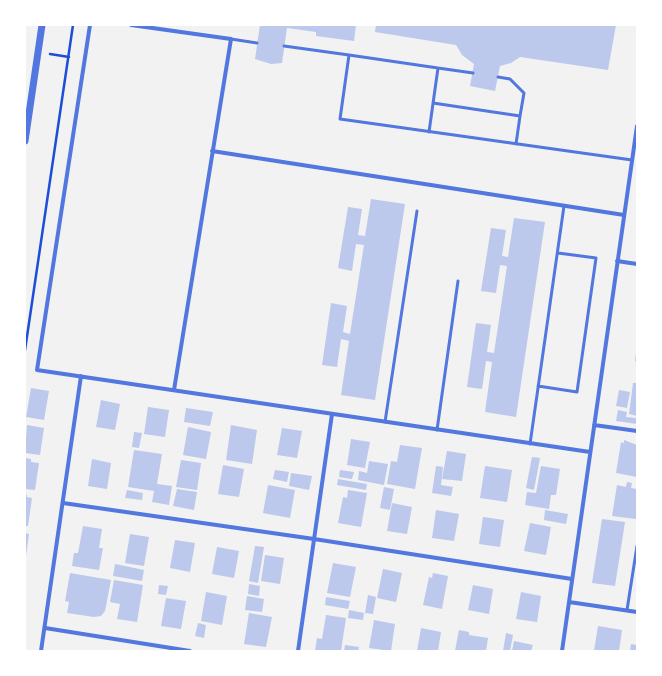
<!DOCTYPE html>
<html>
<head>
<meta charset="utf-8">
<style>
	body { margin:0 }
	#map { position:relative; width:662px; height:676px; overflow:hidden; background:#f2f2f2; font-family:Bitter,serif }
	canvas { display:block }
	.frame { position:absolute; inset:0; border:26px solid #fff; pointer-events:none }
</style>
</head>
<body>
<div id="map">
<canvas width="662" height="676"></canvas>
<div class="frame"></div>
</div>
<script>
const c = document.querySelector('canvas').getContext('2d');
c.lineJoin = 'round';
function fill(path, color) { c.fillStyle = color; c.fill(path, 'evenodd'); }
function trace(path, color, width, dash) { c.strokeStyle = color; c.lineWidth = width; c.lineCap = dash ? 'butt' : 'round'; c.setLineDash(dash || []); c.stroke(path); }
fill(new Path2D(`
	M260,25H356L354,41L316,36V32L287,28L282,63L271,64L255,59Z
	M376,25H616L608,70L520,57L511,63L500,66L495,91L470,86L474,64L462,55L456,45L375,32Z
	M371,199L405,204L375,400L341,395L349,341L341,339L337,367L322,365L331,303L347,306L343,332L350,334L364,245L356,244L352,271L338,268L348,207L362,209L358,235L365,236Z
	M514,218L545,222L516,417L485,412L492,362L486,361L482,389L467,387L476,323L491,325L487,352L494,353L507,266L500,265L496,293L481,291L491,228L506,230L502,256L508,257Z
	M636,353H637V362L635,361Z
	M633,383H637V416L629,414Z
	M31,388L49,391L44,420L26,417Z
	M619,390L630,392L627,408L616,406Z
	M101,400L120,404L115,430L96,427Z
	M148,407L169,410L165,437L144,434Z
	M186,408L213,412L210,426L184,422Z
	M618,410L627,412L626,417L637,418V424L616,421Z
	M27,425L44,428L40,455L25,453Z
	M231,425L257,430L252,464L226,460Z
	M188,427L211,432L206,459L183,455Z
	M282,428L302,431L297,458L277,455Z
	M134,432L142,433L139,448L132,447Z
	M351,439L370,442L365,468L347,465Z
	M624,440L637,445V477L616,473L621,442L624,443Z
	M400,445L422,448L415,489L387,484L391,461L397,462Z
	M134,450L162,454L157,484L172,486L169,505L152,502L154,491L128,487Z
	M447,451L466,454L462,481L442,479Z
	M532,457L540,458L534,490L526,488Z
	M25,458L31,459V462L39,463L35,490L25,489Z
	M92,459L111,463L107,489L88,486Z
	M181,460L201,463L197,490L176,487Z
	M369,461L388,464L384,485L358,480L359,471L367,473Z
	M223,465L244,469L239,497L218,494Z
	M436,466L443,467L441,485L453,487L451,496L432,493Z
	M485,466L512,470L507,502L480,498Z
	M541,466L560,469L556,495H551L549,509L525,505L527,492L536,493Z
	M275,470L289,472L287,482L273,479Z
	M340,470L354,472L352,479L339,477Z
	M291,473L312,476L309,490L289,486Z
	M338,479L367,484L366,490L337,485Z
	M627,482L632,483L631,488L637,489L636,519L612,516L617,485L626,487Z
	M268,485L295,490L290,518L263,513Z
	M384,487L394,489L390,510L380,508Z
	M177,489L197,492L194,510L173,506Z
	M127,490L143,493L142,500L125,498Z
	M348,490L367,493L361,527L338,523L343,497L347,498Z
	M25,494L27,495V497L32,498L28,526H25Z
	M392,503L412,507L407,534L387,531Z
	M436,510L459,514L454,541L432,538Z
	M545,510L568,514L566,524L544,520Z
	M483,517L504,520L500,547L479,544Z
	M602,519L625,522L615,586L592,583Z
	M530,523L551,527L546,555L524,551Z
	M83,526L102,529L99,548H103L99,570L72,566L74,553H78Z
	M25,533L29,534L26,556L25,555Z
	M130,534L149,537L144,566L125,563Z
	M175,540L195,543L190,572L170,568Z
	M255,546L264,547L258,583L249,581Z
	M217,547L239,551L234,578L212,574Z
	M265,555L284,558L280,584L261,581Z
	M333,563L356,567L350,597L327,593Z
	M115,564L144,570L142,581L113,576Z
	M383,569L402,573L396,602L377,598Z
	M70,573L111,580L105,611L101,616L94,617L67,613L69,602L65,601Z
	M433,573L448,576L442,609L423,605L429,577L432,578Z
	M114,580L143,585L137,622L117,619L120,604L110,602Z
	M249,584L260,586L259,596L248,594Z
	M159,585L168,586L166,595L158,594Z
	M473,585L493,589L489,614L468,610Z
	M206,592L227,596L222,625L201,621Z
	M521,592L541,596L537,622L516,619Z
	M368,595L376,597L373,614L365,613Z
	M247,596L264,599L262,612L245,610Z
	M326,597L350,601L348,609L325,605Z
	M166,598L186,601L181,629L161,626Z
	M349,610L364,613L363,620L348,618Z
	M249,613L272,617L266,647L244,644Z
	M326,615L346,618L341,651H315L317,638L322,639Z
	M374,620L395,624L391,651L369,648Z
	M198,623L206,625L204,638L195,636Z
	M598,626L622,630L619,651H594Z
	M421,628L441,632L438,651H417Z
	M459,630L469,632V635L488,638L486,651H455Z
	M506,633L513,635L510,651H503Z
	M514,641L533,645L531,651H512Z
	M631,644L637,645V651H630Z
	M345,645L359,647L358,651H344Z`), '#bdc9ec');
trace(new Path2D(`
	M50,54L69,57
	M25,350L73,25`), '#1d4ed8', 2.5);
trace(new Path2D(`
	M231,39L257,43
	M284,46L349,55
	M438,68L473,73
	M498,77L510,79L524,93L520,116
	M433,103L520,116L516,144
	M429,132L438,68L349,55L340,119L632,160
	M538,386L577,392L596,258L558,253
	M385,422L417,211
	M437,430L458,281
	M530,444L564,206
	M627,610L637,546`), '#5277de', 3);
trace(new Path2D(`
	M90,25L37,370L590,452
	M131,25L231,39L174,390
	M212,151L624,215
	M617,261L637,264
	M594,425L637,431
	M63,503L314,539L572,579
	M569,602L637,612
	M45,628L190,651
	M41,651L81,376
	M298,651L332,414
	M562,651L637,126`), '#5277de', 4);
trace(new Path2D(`
	M25,141L42,25`), '#5277de', 7);
</script>
</body>
</html>
